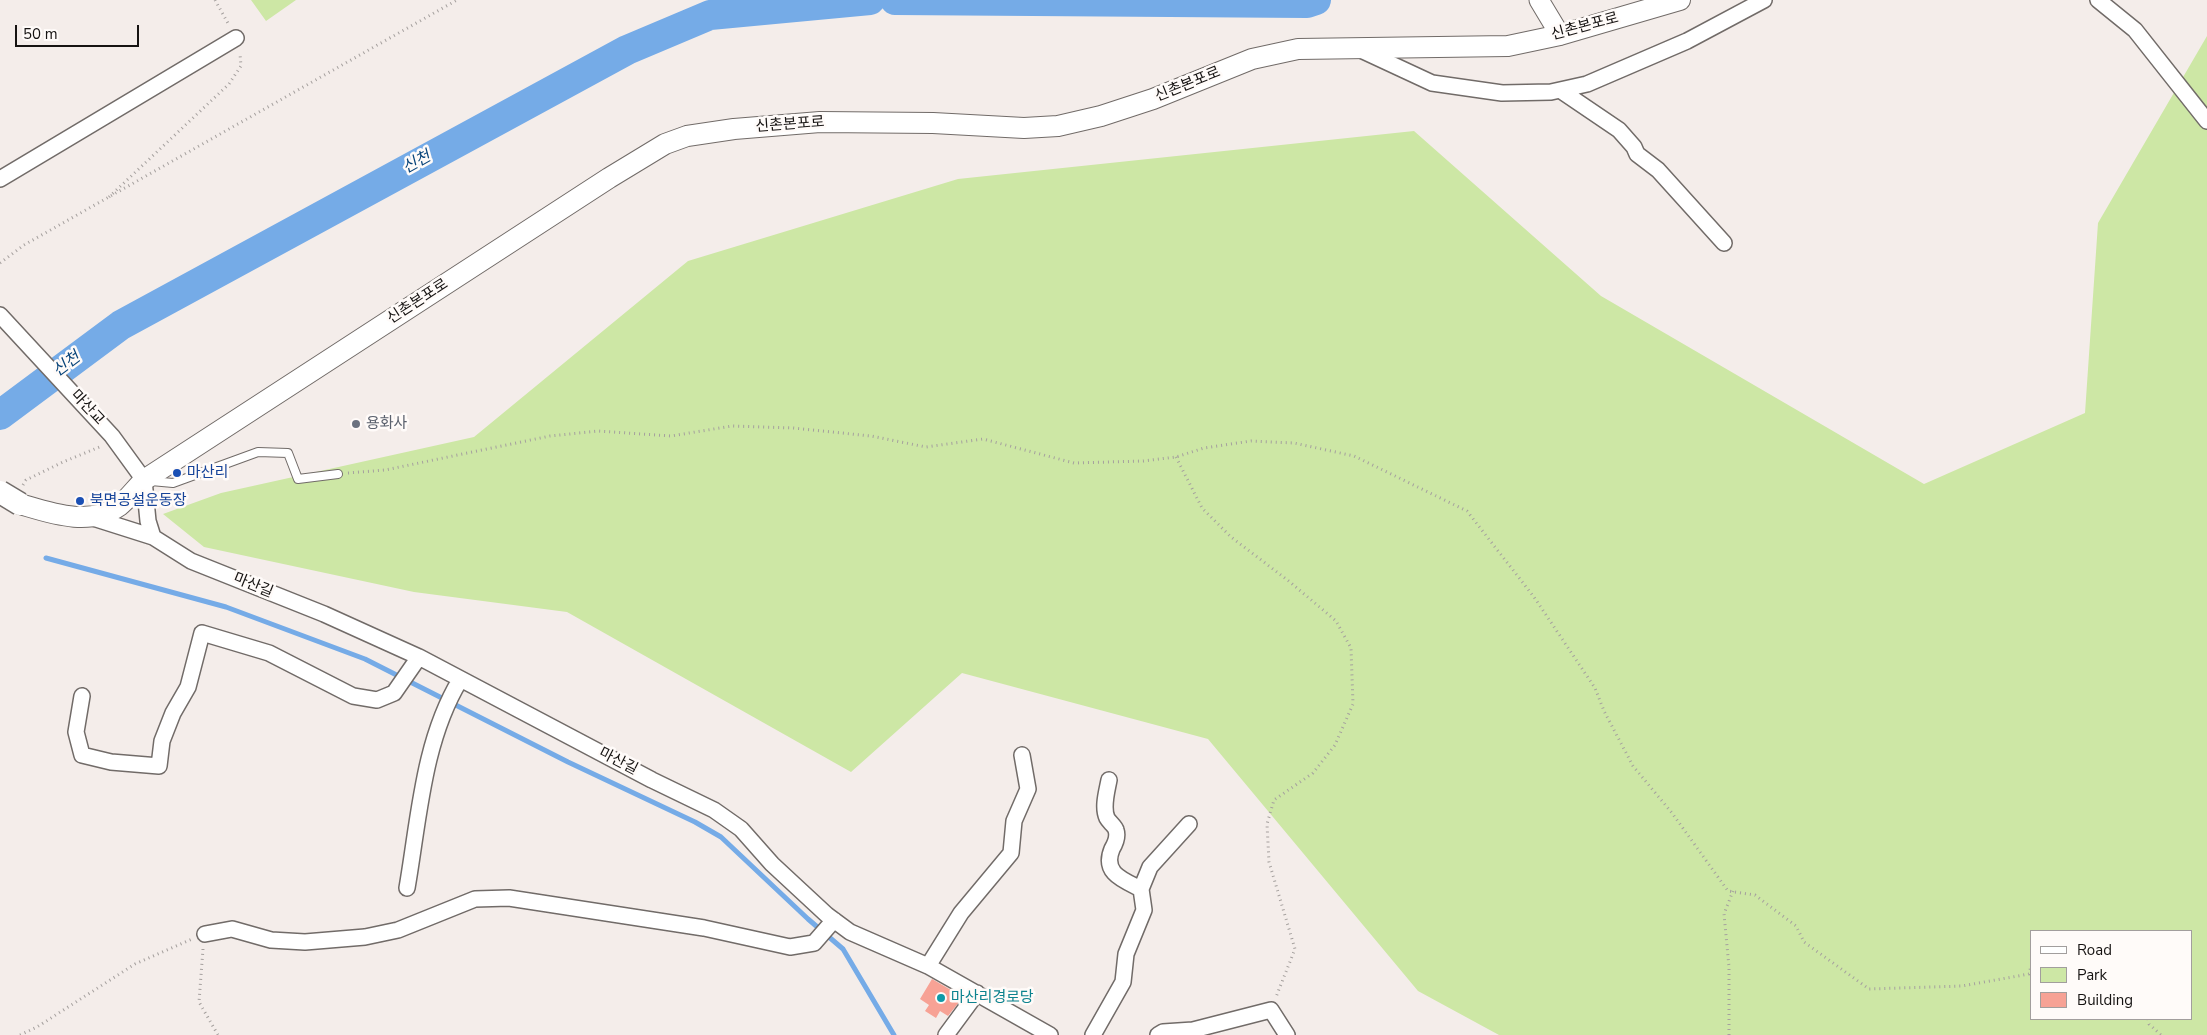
<!DOCTYPE html>
<html>
<head>
<meta charset="utf-8">
<style>
	body { margin:0 }
	#map { position:relative; width:2207px; height:1035px; overflow:hidden; background:#f4edea; font-family:"Nunito Sans",sans-serif }
	canvas { display:block }
	.legend { position:absolute; left:2030px; top:930px; width:162px; height:90px; box-sizing:border-box; background:#fffbf9; border:1px solid #a29e9d; margin:0; padding:6px 9px; list-style:none; font-size:15px; color:#161312 }
	.legend li { display:flex; align-items:center; gap:10px; height:25px }
	.legend b { width:25px; border:1px solid #a29e9d }
	.scale { position:absolute; left:15px; top:25px; width:124px; height:22px; box-sizing:border-box; border:2px solid #161312; border-top:0; padding-left:6px; font-size:15px; line-height:18px; white-space:nowrap; color:#161312; -webkit-text-stroke:4px #fffbf9; paint-order:stroke }
</style>
</head>
<body>
<div id="map">
<canvas width="2207" height="1035"></canvas>
<ul class="legend">
<li><b style="height:6px;background:#fff"></b>Road</li>
<li><b style="height:14px;background:#cde7a5"></b>Park</li>
<li><b style="height:14px;background:#f7a295"></b>Building</li>
</ul>
<div class="scale">50 m</div>
</div>
<script>
const c = document.querySelector('canvas').getContext('2d');
c.lineJoin = 'round';
function fill(path, color) { c.fillStyle = color; c.fill(path, 'evenodd'); }
function trace(path, color, width, dash) { c.strokeStyle = color; c.lineWidth = width; c.lineCap = dash ? 'butt' : 'round'; c.setLineDash(dash || []); c.stroke(path); }
function drawText(font, color, halo, rows, align = 'center') {
  c.font = font + ' "Nunito Sans","Noto Sans KR",sans-serif'; c.lineWidth = 5; c.setLineDash([]); c.textBaseline = 'middle'; c.strokeStyle = halo; c.fillStyle = color; for (const [text, x, y, turn = 0] of rows) {
    c.save(); c.translate(x, y); c.rotate((+turn || 0) * Math.PI / 180); c.textAlign = isNaN(turn) ? turn : align; if (halo) c.strokeText(text, 0, 0); c.fillText(text, 0, 0); c.restore();
  }
}
fill(new Path2D(`
	M251,0H296L266,21Z
	M2207,36V1035H1499L1418,991L1208,739L962,673L851,772L567,612L414,592L204,547L163,514L221,493L474,437L688,261L958,179L1414,131L1601,296L1924,484L2085,413L2098,223ZM2031,931H2191V1019H2031Z`), '#cde7a5');
trace(new Path2D(`
	M46,558L226,607L365,659L568,762L695,822L721,837L808,919L843,949L894,1035`), '#75abe7', 5);
trace(new Path2D(`
	M895,0L1307,3L1316,0
	M0,415L121,325L627,50L710,15L870,0`), '#75abe7', 30);
fill(new Path2D(`
	M932,979L963,997L948,1016L940,1011L936,1018L925,1011L929,1005L920,999Z`), '#f7a295');
const service = new Path2D(`
	M151,481L173,483L258,452L288,453L298,479L338,474`);
const minor = new Path2D(`
	M2098,0L2135,30L2207,121
	M1361,50L1432,83L1502,93L1551,92L1587,84L1687,41L1764,0
	M1560,90L1619,130L1634,147L1637,154L1658,170L1724,243
	M0,179L236,38
	M0,315L112,436L144,480L148,521L153,537L90,517
	M153,537L191,561L324,614L419,657L652,780L714,810L741,829L772,864L827,915L850,932L928,966L1050,1035
	M82,696L76,732L82,755L111,762L159,766L162,741L173,713L188,687L202,633L269,653L353,696L377,700L394,693L419,657
	M1109,780C1107,791 1102,807 1107,818C1109,822 1115,826 1116,830C1118,836 1115,844 1112,849C1102,873 1123,880 1141,889
	M407,888C419,819 423,741 460,680
	M205,934L232,929L271,940L305,942L365,937L398,930L475,899L509,898L704,928L790,947L814,943L834,920
	M928,966L961,913L1011,853L1014,821L1028,789L1022,755
	M946,1035L977,993
	M1093,1035L1123,982L1126,954L1144,910L1141,889L1150,867L1189,824
	M1158,1035L1163,1032L1193,1030L1271,1010L1287,1035`);
const tertiary = new Path2D(`
	M1539,0L1560,35`);
const secondary = new Path2D(`
	M20,504C51,513 89,527 119,506C128,499 136,488 144,480L609,178L665,144L687,136L734,129L820,122L933,123L1024,128L1058,126L1101,116L1153,99L1252,59L1298,49L1508,46L1560,35L1680,0`);
trace(service, '#716b68', 10);
trace(minor, '#716b68', 18);
trace(tertiary, '#716b68', 21);
trace(secondary, '#716b68', 22);
trace(new Path2D(`
	M215,0L229,25
	M109,197L229,84L241,66L240,54
	M0,263L24,245L457,0
	M1176,457L1202,508L1231,537L1290,582L1336,621L1351,648L1353,704L1335,745L1313,773L1274,800L1267,824L1269,862L1295,949L1276,997
	M348,473L385,470L550,436L598,431L671,436L732,426L793,428L871,436L926,447L983,439L1074,463L1143,461L1176,457L1204,448L1251,441L1294,443L1354,456L1467,511L1534,597L1595,688L1604,711L1633,766L1672,813L1728,891L1755,895L1796,926L1804,942L1869,989L1962,986L2029,974L2031,966
	M23,485L26,480L63,462L102,446
	M203,949L199,1002L218,1035
	M2148,1019L2149,1024L2161,1035
	M20,1035L37,1027L135,964L192,939
	M1729,1035V967L1724,914L1733,891`), '#a5a09e', 3, [1, 4]);
trace(service, '#fff', 8);
trace(minor, '#fff', 15);
trace(tertiary, '#fff', 19);
trace(secondary, '#fff', 20);
const primaryBridge = new Path2D(`
	M0,492L20,504`);
trace(primaryBridge, '#716b68', 25, []);
trace(primaryBridge, '#fff', 22);
for (const [x, y, r, color] of [
	[356,424,5,"#6b7280"],
	[177,473,5,"#1a4fb4"],
	[80,501,5,"#1a4fb4"],
	[941,998,5,"#0f9aa8"]
]) { const dot = new Path2D(); dot.arc(x, y, r, 0, 2 * Math.PI); c.fillStyle = color; c.fill(dot); trace(dot, '#fffbf9', 2); }
drawText('15px', '#161312', '#fffbf9', [
	["신촌본포로",1585,27,-15],
	["신촌본포로",1188,85,-22],
	["신촌본포로",790,125,-4],
	["신촌본포로",418,302,-33],
	["마산교",87,408,47],
	["마산길",253,586,22],
	["마산길",618,762,27]
]);
drawText('15px', '#5b616d', '#fffbf9', [
	["용화사",366,424]
], 'left');
drawText('15px', '#164399', '#fffbf9', [
	["마산리",187,473],
	["북면공설운동장",90,501]
], 'left');
drawText('15px', '#0d838f', '#fffbf9', [
	["마산리경로당",951,998]
], 'left');
drawText('italic 16px', '#08447a', '#fffbf9', [
	["신천",417,163,-29],
	["신천",67,365,-37]
]);
</script>
</body>
</html>
